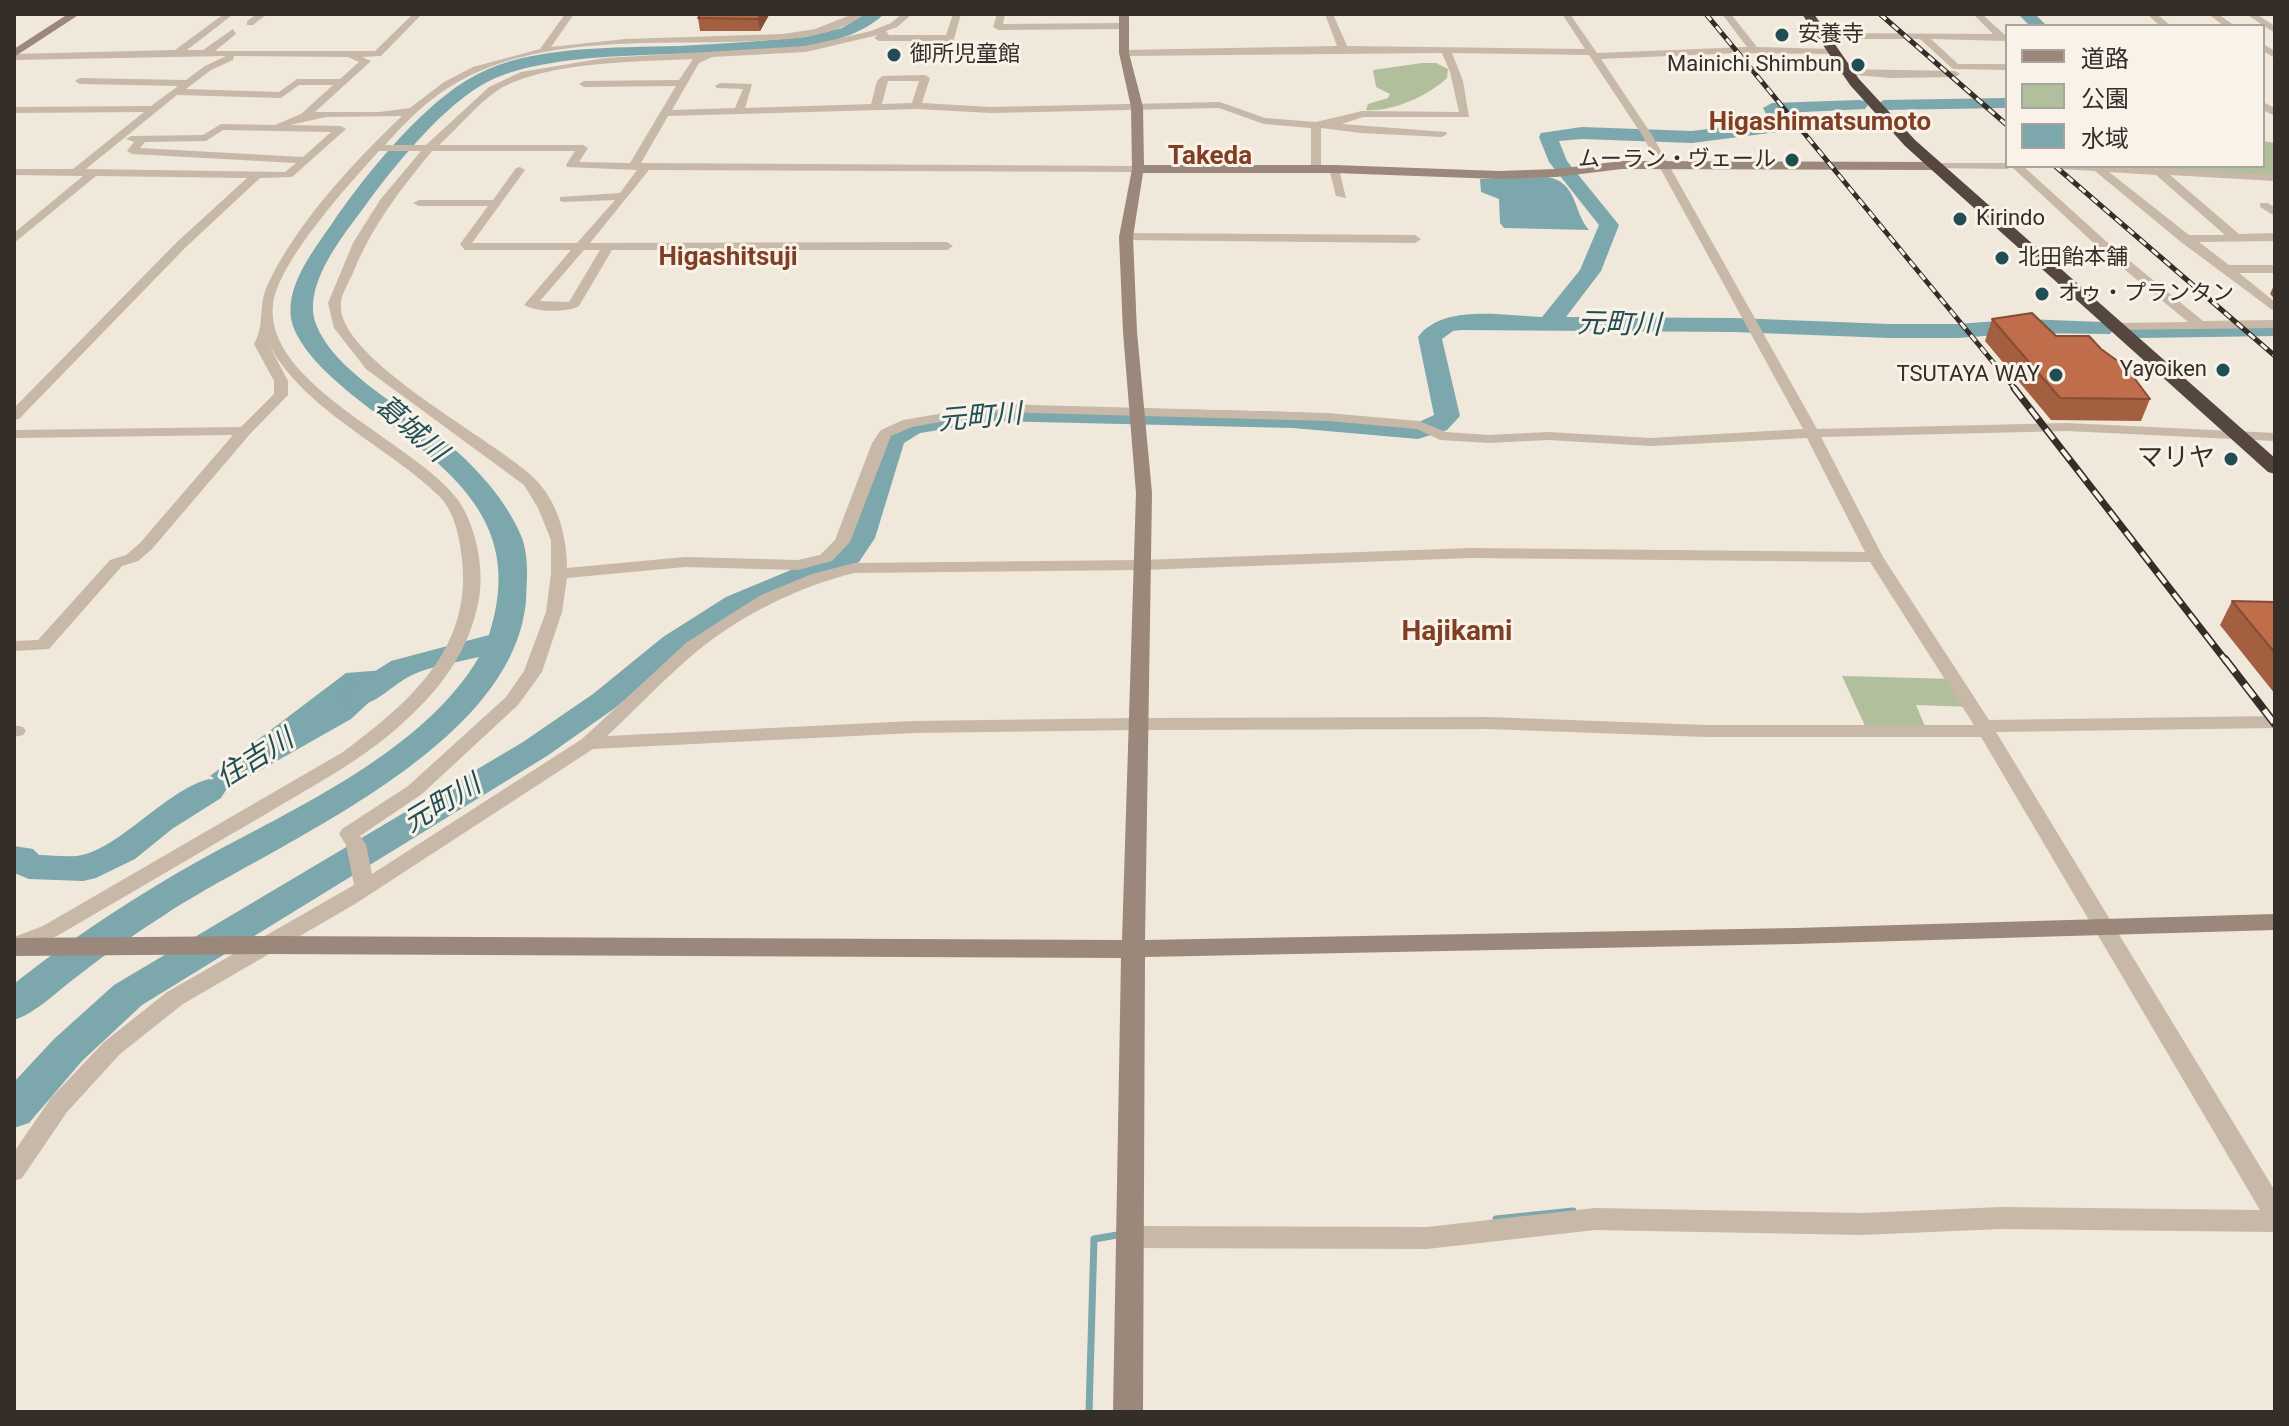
<!DOCTYPE html>
<html>
<head>
<meta charset="utf-8">
<style>
	body { margin:0 }
	#map { position:relative; width:2289px; height:1426px; overflow:hidden; background:#f0e8db; font-family:Roboto,"Noto Sans JP",sans-serif }
	canvas { display:block }
	.frame { position:absolute; inset:0; border:16px solid #352d28; pointer-events:none }
	.legend { position:absolute; left:2005px; top:24px; width:260px; height:144px; box-sizing:border-box; background:#f8f2e8; border:2px solid #aaa39b; margin:0; padding:10px 14px; list-style:none; font-size:24px; color:#352d28 }
	.legend li { display:flex; align-items:center; gap:16px; height:40px }
	.legend b { width:40px; border:2px solid #aaa39b }
</style>
</head>
<body>
<div id="map">
<canvas width="2289" height="1426"></canvas>
<div class="frame"></div>
<ul class="legend">
<li><b style="height:10px;background:#9b887a"></b>道路</li>
<li><b style="height:22px;background:#b1bf9c"></b>公園</li>
<li><b style="height:22px;background:#7ca7ac"></b>水域</li>
</ul>
</div>
<script>
const c = document.querySelector('canvas').getContext('2d');
c.lineJoin = 'round';
function fill(path, color) { c.fillStyle = color; c.fill(path, 'evenodd'); }
function trace(path, color, width, dash) { c.strokeStyle = color; c.lineWidth = width; c.lineCap = dash ? 'butt' : 'round'; c.setLineDash(dash || []); c.stroke(path); }
function drawText(font, color, halo, rows, align = 'center') {
  c.font = font + ' Roboto,"Noto Sans JP",sans-serif'; c.lineWidth = 6; c.setLineDash([]); c.textBaseline = 'middle'; c.strokeStyle = halo; c.fillStyle = color; for (const [text, x, y, turn = 0] of rows) {
    c.save(); c.translate(x, y); c.rotate((+turn || 0) * Math.PI / 180); c.textAlign = isNaN(turn) ? turn : align; if (halo) c.strokeText(text, 0, 0); c.fillText(text, 0, 0); c.restore();
  }
}
fill(new Path2D(`
	M1422,63H1436L1448,69L1447,78C1428,96 1392,112 1366,110L1368,104L1388,98L1390,94L1376,87L1373,70Z
	M2263,141L2275,143V176L2158,169L2154,166H2263Z
	M1842,676L1954,679L1971,707L1916,705L1927,731L1867,730Z`), '#b1bf9c');
fill(new Path2D(`
	M1548,177C1578,183 1573,212 1589,230L1504,228L1500,223L1499,199L1481,192L1480,179Z
	M397,669L379,693L351,719L178,817L172,812L214,778L210,776L346,673Z`), '#7ca7ac');
trace(new Path2D(`
	M1496,1219L1573,1211
	M1089,1412L1094,1239L1123,1234`), '#7ca7ac', 7);
fill(new Path2D(`
	M865,14H884C856,40 815,46 777,49C696,58 559,47 489,81C444,104 394,166 365,206C343,236 302,285 316,324C332,368 397,404 432,431C467,457 506,497 522,538C529,558 527,579 526,600C514,749 275,843 166,914C136,933 107,953 79,975C58,990 38,1012 14,1020V984L20,979C78,934 139,894 202,859C295,808 424,751 479,657C458,662 432,666 412,675C389,686 373,711 346,704L341,697L346,690L391,661L489,635C529,513 438,463 356,398C333,379 304,355 293,326C281,290 314,250 333,222C366,174 424,102 476,75C531,45 616,48 678,46C721,44 763,41 805,37L842,28Z
	M2018,14H2035L2047,26H2030Z
	M2007,98V108L1884,110L1875,105L1884,100Z
	M1859,100L1865,101L1868,105L1865,109L1783,113L1794,125L1785,131L1692,143L1582,139L1559,141L1567,161L1619,225L1601,271L1566,317L1734,318L1889,324H1957L2025,319L2102,322L2110,324L2114,329L2110,334L2025,333L1957,338H1889L1734,332L1461,330L1453,331L1442,339L1460,416L1447,430L1418,439L1293,428L994,421L920,433L904,443L875,538L859,562L746,609L685,649L615,708L547,756L142,1005L82,1061L29,1123L14,1128V1082L54,1039L114,985L523,742L593,694L663,637L726,597L839,550L847,538L878,443L886,430L904,421L994,405L1293,412L1417,423L1434,415L1418,337C1443,303 1506,316 1542,317L1580,270L1599,225L1549,162L1539,137L1541,133L1582,127L1692,131L1770,121L1763,108L1772,103Z
	M2275,322V336L2140,338L2132,336L2128,331L2132,326L2140,324Z
	M209,779L221,782L226,790L221,798L172,829L135,859L96,878L83,881L29,879L14,873V846L33,849L39,855C51,855 64,857 76,856C117,852 164,791 209,779Z`), '#7ca7ac');
fill(new Path2D(`
	M224,14L231,16L187,50H203L233,29L236,34L215,51H375L413,14H422L381,56L362,57L371,61L315,112H380L410,108L444,82L473,67L540,49L565,14H574L551,47L625,39L783,34L815,29L853,14H864C835,38 790,39 753,41C654,46 536,32 448,88C424,103 404,124 385,145H426L489,87L521,72L605,58L806,46L871,31L891,23L902,14H912L897,27L886,31L889,35H946L953,14H961L952,46L947,49L942,46L944,41H879L874,38L878,35L806,52L712,57L699,63L672,110L735,108L743,89L717,88L715,86L720,83L752,84L745,108L871,104L877,81L882,76L925,75L930,78L922,103L991,107L1220,102L1265,118L1316,122L1362,111L1459,112L1450,72L1442,53L1124,56L1119,53L1124,50L1337,46L1325,14H1333L1347,46L1585,49L1562,14H1570L1597,53L1747,47L1722,14H1731L1757,47L1833,49L1835,51L1830,54L1736,53L1601,59L1652,135L1817,429L2067,423L2275,433V441L2067,431L1821,437L1883,557L1989,720L2275,716V728L1996,732L2275,1191V1232L2001,1229L1862,1235L1595,1230L1427,1249L1129,1248L1120,1245L1117,1237L1120,1229L1129,1226L1427,1227L1595,1208L1862,1213L2001,1207L2260,1210L1981,737H1706L1488,729L1138,730L914,733L593,749L355,904L183,1004L120,1054L67,1112L22,1178L14,1181V1152L51,1098L104,1042L167,992L354,885L346,845L339,834L342,829L408,786L506,697L524,671L546,612L551,574V540L538,508L524,485L366,369L334,328L328,303L353,243L380,200L421,151H379C349,184 279,261 273,304C263,385 417,443 458,500C475,524 483,563 480,592C473,644 444,686 406,720C365,759 314,785 266,814C196,855 127,895 57,936L14,954V937L43,926L343,752C409,703 472,649 462,560C460,539 455,513 440,497C386,444 305,412 268,343L288,381V395L250,434L152,549L138,561L122,566L49,649L14,651V641L38,640L110,560L126,555L140,543L233,435L14,438V430L241,427L274,394V381L254,344C265,325 258,307 267,286C297,222 352,164 402,116L326,117L290,125L341,126L346,129L292,177L260,178L185,248L19,419L14,420V408L177,242L247,178L96,176L14,243V233L83,176L14,175V169H73L144,112L14,113V107L151,106L178,86L80,84L75,81L80,78L186,80L205,66L226,56L14,60V54L175,50ZM1452,53L1589,55L1642,135L1803,429L1651,438L1548,432L1489,435L1446,432L1419,421L1328,413L997,404L903,420L881,430L872,443L835,540L820,555L798,560L685,557L567,568C567,537 558,502 535,479C498,441 333,358 341,302C342,293 349,282 353,273C372,226 400,190 432,151H575L566,165L567,167L637,170L620,193L560,197V201L564,202L615,200L577,243H472L525,170L520,167L516,168L493,200H419L413,203L419,206H488L460,244L465,250H571L524,305C535,312 568,313 579,306L612,250H947L953,246L947,242L590,243L649,170L1138,172L1143,169L1138,166L641,163L668,116L916,109L991,113L1219,108L1264,124L1311,128V169L1316,172L1321,169V128L1361,133L1442,137L1447,134L1446,132L1342,124L1363,117H1469L1463,81ZM234,56L348,57L359,62L340,79H297L279,92L186,89L211,70L233,60ZM693,59L679,80L584,81L579,84L584,87L676,86L630,163L579,162L588,148L583,145H439C458,128 477,104 498,90C546,61 638,62 693,59ZM919,81L912,103L882,104L888,81ZM299,85H333L301,114L275,125L221,124L203,135L131,136L126,139L134,142L127,151L132,154L296,163L285,172L86,169L177,95L281,98ZM223,130L331,132L303,157L140,148L145,142L206,141ZM584,250H600L569,302L540,301ZM997,412L1328,421L1417,429L1440,440L1489,443L1548,440L1651,446L1807,438L1865,552L1471,548L1142,560L854,563L812,574L761,595L726,617L686,643L582,739L372,874L366,844L360,836L422,794L518,705L542,672L562,612L567,578L685,567L798,570L832,561L850,542L891,436L912,427ZM1471,558L1870,562L1974,725H1706L1488,717L1138,718L914,721L607,736C637,708 665,678 696,652C741,615 798,587 854,573L1142,570Z
	M257,14H267L253,25H247V21Z
	M997,14H1005L1003,24L1125,23L1130,26L1125,29L998,30L993,27Z
	M1973,14H1982L2007,37V41L1931,39L1958,64H2007V70L1953,69L1920,39H1820L1815,36L1820,33L1993,34Z
	M2147,14H2157L2171,26H2160Z
	M2208,14H2218L2235,26H2224Z
	M2246,14H2256L2275,26V33Z
	M2263,44L2275,51V58L2263,51Z
	M1844,69L1955,71L1960,74L1955,77L1891,78L1841,74L1839,72Z
	M2263,102L2275,108V116L2263,110Z
	M1934,163H2007V166H2023L2108,243L2203,321L2275,320V328L2111,330V324L2116,323L2188,322L2100,249L2012,167L2007,169L1930,168V164Z
	M1334,166L1339,169L1346,198L1336,196L1329,169Z
	M2055,166H2119L2275,175V181L2170,175L2239,234L2275,233V241L2199,242L2229,265H2275V273H2239L2275,302V312L2181,242L2095,171L2060,169ZM2109,172L2156,175L2225,235H2189Z
	M2260,203H2268L2275,208V216L2260,207Z
	M1126,233L1415,235L1421,239L1415,243L1122,240V234Z
	M14,725L23,727L26,731L23,735L14,737Z`), '#c8b8a8');
fill(new Path2D(`
	M68,14H80L14,57V49Z
	M1119,14H1129V53L1143,107L1144,165H1334L1499,171L1556,169L1622,161L1934,162L1940,166L1934,170L1622,169L1556,177L1499,179L1334,173H1143L1133,237L1137,332L1152,493L1145,940L1795,928L2275,914V930L1795,944L1145,957L1143,1412H1113L1121,958L266,954L14,956V938L266,936L1122,940L1136,493L1123,332L1119,237L1132,169L1131,107L1119,53Z`), '#9b887a');
fill(new Path2D(`
	M1802,14H1814L1859,79L1915,140L2275,458V474L2268,472L2238,445L1905,146L1850,85Z`), '#55473f');
const railFar2 = new Path2D(`
	M1706,14L2016,390
	M1880,14L2007,125
	M2055,166L2275,356`);
const railFar1 = new Path2D(`
	M2014,388L2226,661`);
const rail = new Path2D(`
	M2225,659L2275,724`);
trace(railFar2, '#352d28', 5);
trace(railFar1, '#352d28', 7);
trace(rail, '#352d28', 8);
trace(railFar2, '#f8f2e8', 3, [8]);
trace(railFar1, '#f8f2e8', 4, [13]);
trace(rail, '#f8f2e8', 5, [16]);
fill(new Path2D(`
	M701,14H769V15L760,31H700L698,18Z
	M2275,283V299L2270,294Z
	M1992,319L2056,336L2101,349L2150,399L2141,421L2051,420L1985,341Z
	M2232,601L2275,602V694L2220,625Z`), '#a45e40');
fill(new Path2D(`
	M761,14L769,15L760,31L758,19Z`), '#864c34');
const building = new Path2D(`
	M701,14H761L758,19L698,18Z
	M2032,313L2056,336H2089L2101,349L2126,367L2150,399L2060,398L1992,319Z
	M2232,601L2275,602V653Z`);
fill(building, '#bf6d4a');
trace(building, '#864c34', 2);
for (const [x, y, r, color] of [
	[1782,35,8,"#204e54"],
	[894,55,8,"#204e54"],
	[1858,65,8,"#204e54"],
	[1792,160,8,"#204e54"],
	[1960,219,8,"#204e54"],
	[2002,258,8,"#204e54"],
	[2042,294,8,"#204e54"],
	[2223,370,8,"#204e54"],
	[2056,375,8,"#204e54"],
	[2231,459,8,"#204e54"]
]) { const dot = new Path2D(); dot.arc(x, y, r, 0, 2 * Math.PI); c.fillStyle = color; c.fill(dot); trace(dot, '#f8f2e8', 3); }
drawText('22px', '#352d28', '#f8f2e8', [
	["安養寺",1798,35],
	["御所児童館",910,55],
	["Mainichi Shimbun",1842,65,"right"],
	["ムーラン・ヴェール",1776,160,"right"],
	["Kirindo",1976,219],
	["北田飴本舗",2018,258],
	["オゥ・プランタン",2058,294],
	["Yayoiken",2207,370,"right"],
	["TSUTAYA WAY",2040,375,"right"]
], 'left');
drawText('bold 26px', '#803f25', '#f8f2e8', [
	["Higashimatsumoto",1820,123],
	["Takeda",1210,157],
	["Higashitsuji",728,258]
]);
drawText('26px', '#352d28', '#f8f2e8', [
	["マリヤ",2215,459]
], 'right');
drawText('italic 28px', '#204e54', '#f8f2e8', [
	["元町川",1619,326,1],
	["元町川",980,419,-5],
	["葛城川",410,430,41],
	["住吉川",256,760,-32],
	["元町川",443,805,-31]
]);
drawText('bold 28px', '#803f25', '#f8f2e8', [
	["Hajikami",1457,633]
]);
</script>
</body>
</html>
